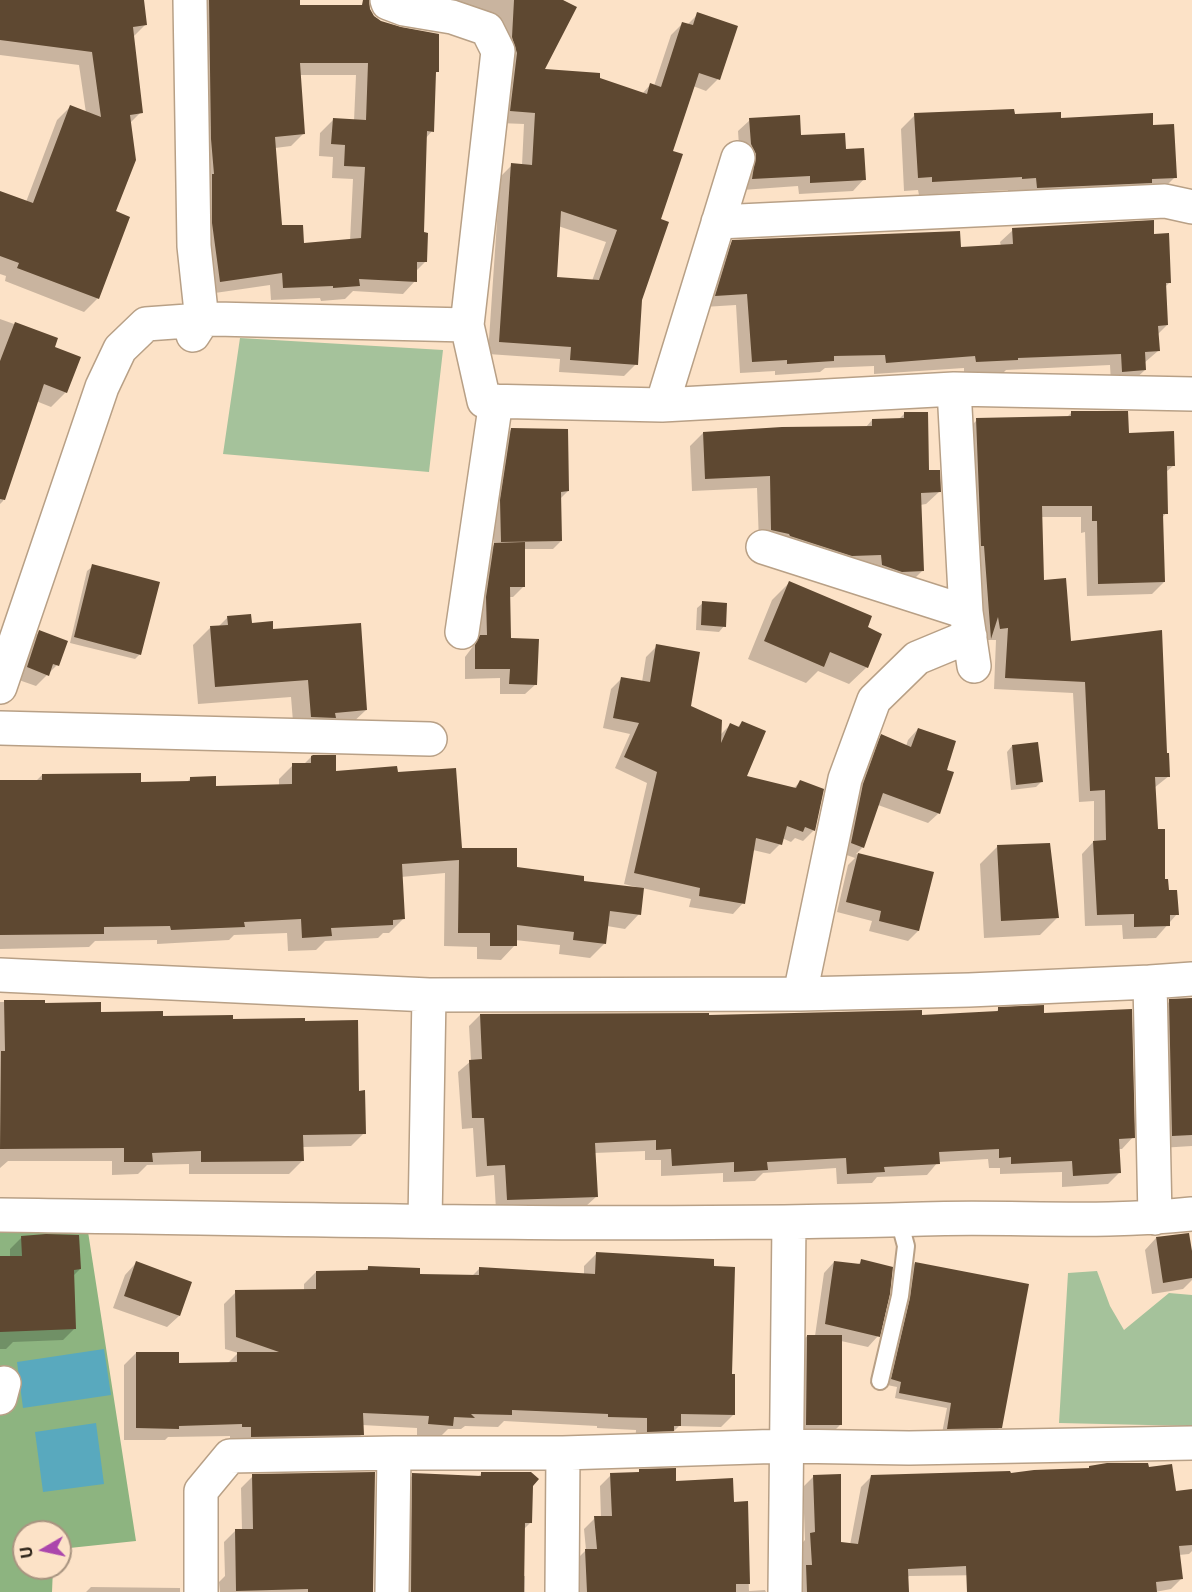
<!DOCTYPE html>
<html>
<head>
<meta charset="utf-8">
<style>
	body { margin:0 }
	#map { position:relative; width:1192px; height:1592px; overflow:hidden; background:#fce2c7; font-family:"Noto Sans",sans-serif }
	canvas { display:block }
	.north { position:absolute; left:12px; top:1520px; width:60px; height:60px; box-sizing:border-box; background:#fce2c7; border:2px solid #a89480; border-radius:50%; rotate:261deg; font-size:16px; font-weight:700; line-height:24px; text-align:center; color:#2a2016 }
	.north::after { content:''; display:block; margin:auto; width:21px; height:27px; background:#ab46ac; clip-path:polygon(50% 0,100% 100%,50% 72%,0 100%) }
</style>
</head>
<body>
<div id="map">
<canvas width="1192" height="1592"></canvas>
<div class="north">U</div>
</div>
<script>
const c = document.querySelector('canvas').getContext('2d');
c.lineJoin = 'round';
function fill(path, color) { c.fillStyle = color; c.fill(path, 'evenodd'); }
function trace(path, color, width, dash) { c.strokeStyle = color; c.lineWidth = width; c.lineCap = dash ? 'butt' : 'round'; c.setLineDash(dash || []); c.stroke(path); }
fill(new Path2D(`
	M240,338L443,350L429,472L223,454Z
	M1097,1271L1110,1306L1124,1330L1169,1293L1192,1295V1426L1059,1423L1068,1273Z`), '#a5c29b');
fill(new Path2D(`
	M0,1204L84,1206L136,1541L60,1549V1532H24V1568H53L52,1592H0Z`), '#8db480');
fill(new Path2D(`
	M104,1349L111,1395L23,1408L17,1362Z
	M96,1423L104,1484L43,1492L35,1432Z`), '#59a9be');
fill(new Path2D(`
	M0,0H142L146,24L133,37L141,112L129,124L98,298L84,312L5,281L6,276L0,274V193L26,202L57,120L70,107L86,113L79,65L0,55Z
	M197,0H298L299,7L373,17L438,71L434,74L432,131L426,138L422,234L425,262L416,271L415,281L403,294L353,291L345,299L321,301L320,298L271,300L270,285L208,294ZM300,75H356L354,121L333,120L320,133L319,156L333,157L332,178L353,179L350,241L303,244L281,227L275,148L291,146L304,133Z
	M392,0H560L543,71L598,79L642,94L650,85L654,86L671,35L683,23L687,25L698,14L718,79L706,91L693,86L671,152L660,220L640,300L636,364L624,376L559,372L560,359L488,354L500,177L512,165H522L524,124L499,123L500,49ZM558,226L606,242L592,281L555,279Z
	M915,115L1013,116L1152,127L1175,177L1161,191L1008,192V190L919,195L918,190L904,191L901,129Z
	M750,120L844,151L864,179L853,191L799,194L798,186L742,190L738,131Z
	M1013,230L1153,235L1170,282L1165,287L1167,325L1157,335L1158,351L1144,363L1145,370L1132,382L1111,383L1110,365L1006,370L1004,372L964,374V368L874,374V366L825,368L820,372L775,375V371L740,373L736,305L704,307L721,254L733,242L960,248L1001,246L1000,242Z
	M0,319L56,339L53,348L66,392L51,407L36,401L3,501L0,504Z
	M1072,412L1127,434L1174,465L1165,473L1166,513L1162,518L1164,582L1152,594L1087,596L1085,532L1081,533V517H1041L1043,581L1070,643L1165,755L1169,776L1154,788L1157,831L1164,881L1177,914L1156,938L1123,939L1122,925L1085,926L1082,854L1094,841V801L1079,802L1073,693L994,689L996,640H987L979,648L965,432L977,420L1067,417Z
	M904,414L928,472L939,492L926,504L920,505L922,571L909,584L759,542L757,488L692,491L690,446L703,433L866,427L872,420H898Z
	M512,429L568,491L560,499L561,541L553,549H523L524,586L513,597H509L510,640L536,684L525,694H500V678L465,679V657L477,641L476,609L484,555L494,545L493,509L503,437Z
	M93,566L140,654L135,659L70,643L87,571Z
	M789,583L866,628L867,667L849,684L818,671L806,683L748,659L772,600Z
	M703,603L724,626L719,632L696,630L697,608Z
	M228,617L272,630L366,710L348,727L294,734L291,697L198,704L193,645L211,627H218Z
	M40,631L57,665L36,686L16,679L28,643Z
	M657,646L689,707L720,735L730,725L737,728L742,722L745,777L793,789L801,781L814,830L803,841L795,838L791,842L782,838L780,844L770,854L753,850L743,903L733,914L689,907L691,899L642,888L639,914L625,929L607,926L605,943L590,958L559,954L560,945L515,940V945L501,960L477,959V947L444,946L445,873L401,877L403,919L389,933H383L378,938L325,941L316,950L288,951L287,933L234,935L229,940L157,944V940L95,941L89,947L0,949V782L36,781L42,775L139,784L186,783L191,778L215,787L279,786V779L293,765L304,764L311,757L335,772L396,774L460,849L516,868L582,882L636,889V887L624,884L647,783L615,768L630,734L603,728L611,689L622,678L642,682L646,657Z
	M918,729L945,771L939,813L928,823L878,805L863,847L856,854L932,873L918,931L908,941L869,931L872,921L837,912L848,865L855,858L841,853L871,746L882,736L906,746L908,740Z
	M1012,746L1041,782L1036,787L1011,790L1007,752Z
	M997,847L1057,918L1040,935L984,938L980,864Z
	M1192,999V1146L1160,1148L1157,1014L1170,1001Z
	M44,1001V1004L100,1014L304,1022L357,1092L364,1133L351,1146L302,1147V1161L289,1174H189V1164L147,1165L138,1174L112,1175V1161H8L0,1168V1002Z
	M999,1009L1043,1015L1133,1137L1122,1149H1118L1119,1173L1108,1184L1062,1187V1172L1000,1174V1168H989L988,1159L938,1162L927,1175L877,1177L872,1183L837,1184L836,1168L763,1173L755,1181L723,1182V1173L661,1176V1160H645V1151L594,1153L597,1196L585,1207L496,1210L494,1175L476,1177L473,1128L462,1129L458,1072L471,1061L469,1026L480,1015L921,1017L995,1013Z
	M21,1238L80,1269L73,1276L75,1328L63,1340L13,1342L6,1349H0V1257H10V1249Z
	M1156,1238L1192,1261V1280L1183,1289L1152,1294L1145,1250Z
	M596,1254L731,1376L733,1415L721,1427L679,1426L667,1438L635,1443L636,1430L597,1428V1426L504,1421L498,1427L465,1426L461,1429H448L440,1437L417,1436V1428L362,1425V1434L350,1446L240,1448V1438H230V1436L168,1437L165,1440H124V1365L136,1353L177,1364L228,1363L238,1353L225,1349L224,1304L236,1292L304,1290V1284L316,1272L365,1271L369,1267L418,1275L472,1276L479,1269L584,1275V1266Z
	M862,1261L878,1336L868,1347L841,1341L840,1425L829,1436H795L796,1348L807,1336H815L824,1273L834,1262L857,1265Z
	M136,1263L179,1316L167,1327L113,1308L125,1275Z
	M915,1263L1000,1427L995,1432L942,1433L947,1408L895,1398L897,1387L887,1385L910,1269Z
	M1147,1468L1174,1492L1192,1490V1551L1189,1554L1179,1555L1182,1578L1171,1589L1155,1592H990L988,1575L909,1576L907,1578V1592H797L800,1545L805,1540L803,1487L814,1476L839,1544L850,1545L861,1487L872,1476L1009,1475Z
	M640,1471L732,1503H746L749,1591L765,1590L766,1592H576L575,1561L586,1550L584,1529L595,1518H601L600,1486L611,1475L637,1474Z
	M482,1473L531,1485L530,1523L524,1529L523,1576H525V1592H400L401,1487L413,1475L478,1477Z
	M253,1476L372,1592H220L219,1582L225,1576L224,1542L236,1530H242L241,1488Z
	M91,1587L180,1588V1592H86Z`), '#0003');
fill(new Path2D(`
	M0,0H144L147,25L133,27L143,113L130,115L136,160L116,211L130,217L99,299L17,268L19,263L0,256V191L33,203L70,105L101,117L92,52L0,40Z
	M209,0H300V5H362L363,0H369L370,9L374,16L381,21L401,27L439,34V72H436L434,132L427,131L424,232L428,233L427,262H417V282L359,279L360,286L333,288V286L283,288L282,273L220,282L212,223V174H214L211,139ZM300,63H368L366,120L333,118L331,144L345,145L344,166L365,167L361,238L304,243L303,225H282L275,137L305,134Z
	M514,0H563L577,7L545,69L600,73V78L647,94L650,83L661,87L682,22L693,25L697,12L738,26L720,80L699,73L673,151L683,154L661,219L669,222L642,300L638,365L570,360L571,347L499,342L511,163L532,165L535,113L510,111L517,53L512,37ZM561,211L617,230L599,280L557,277Z
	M1014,109L1015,114L1061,112V118L1153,113V125L1174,124L1177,178L1152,179V183L1037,188L1036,178L1022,179V177L932,182V177L918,178L914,113Z
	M800,115L801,135L845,133L846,149L864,148L866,180L810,183V176L752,179L756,154L751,144L749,118Z
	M1154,220V234L1169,233L1171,283H1166L1168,325L1158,326L1160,351L1145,352L1146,370L1122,372L1121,354L1018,358V360L976,362L975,356L886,363L885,355L834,356V361L787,364V360L752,362L747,294L715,296L732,240L960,231L961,247L1013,244L1012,228Z
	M15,322L58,338L55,347L81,357L67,393L44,384L5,500L0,499V361Z
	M1071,411H1128L1129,433L1174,431L1175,466H1167L1168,514H1163L1165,582L1098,584L1097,521H1092V506H1042L1044,580L1066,578L1071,641L1162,630L1167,753H1169L1170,777H1155L1158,829H1165V879H1168L1169,890H1177L1179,915H1170V926L1134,927V914L1097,915L1093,841L1106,840L1105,790L1090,791L1085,682L1005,678L1008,628L1000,629L998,617L991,639L984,546H981L976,418L1071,416Z
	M904,412H928L929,470H940L941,492L921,493L924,571L902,572L882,565L881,555L852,556L790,536L789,534L771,530L770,476L705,479L703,432L782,427L872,426V419L904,418Z
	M511,428L568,429L569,491L561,492L562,541L501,542L500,500Z
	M525,542V587H510L511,638L539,639L537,685L509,684L510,669H475V645L480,635H487L486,597L494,543Z
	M92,564L160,582L141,655L74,637Z
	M789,581L872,616L868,627L882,634L868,668L830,652L824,667L764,641Z
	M702,601L727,603L726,627L701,625Z
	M251,614L252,623L273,621V629L361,623L367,710L335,713L336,718L311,717L308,680L215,687L210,626L228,625L227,616Z
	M39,630L68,641L59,666L53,664L49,676L27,667Z
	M656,644L700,652L691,706L722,720L721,743L730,723L739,727L742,721L766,731L747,776L796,788L800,780L824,789L815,831L805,827L803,832L787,826L782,845L756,838L745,904L699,896L700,888L634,873L657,772L624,757L639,723L613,718L621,677L650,682Z
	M918,728L956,741L947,770L954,772L940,814L883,793L864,848L851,843L863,784L881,734L911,747Z
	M1038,742L1043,782L1016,785L1012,745Z
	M313,755H336V771L397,766L398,772L456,768L462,848H517V867L584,876V881L644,888L641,915L610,911L606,944L573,940L574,932L517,925V946H490V933H458L459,860L402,864L405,919L393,920V925L331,928L332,936L302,938L301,919L244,922L245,927L171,930L170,926L104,927V934L0,935V780H42V774L141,773V782L190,781V777L216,776V786L292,784V763H311V756Z
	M1050,843L1059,918L1001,921L997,845Z
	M858,853L934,872L919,931L879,921L881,911L846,902Z
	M1192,998V1135L1172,1136L1169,999Z
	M4,1000H45V1003L101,1002V1012L163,1011V1016L233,1015V1019L305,1018V1021L358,1020L359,1091L365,1090L366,1134L303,1135L304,1161L201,1162V1151L152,1153L153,1162H124V1148L0,1149L1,1051H5Z
	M1044,1005V1013L1132,1009L1135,1138L1119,1139L1121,1173L1073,1176L1072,1161L1011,1164V1157L999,1158V1149L939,1152L940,1164L884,1167L885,1172L847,1174L846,1158L767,1162L768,1170L734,1172V1162L672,1166L671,1149L656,1150V1140L595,1143L598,1197L507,1200L505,1165L487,1166L484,1118H472L469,1060L482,1059L480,1014L709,1013V1015L922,1010V1015L998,1011V1007Z
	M1189,1233L1192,1251V1278L1163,1283L1156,1237Z
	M46,1234L79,1235L81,1269L74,1270L76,1329L0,1332V1256H22L21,1236Z
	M596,1252L714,1259V1266L735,1267L732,1374H735V1415L681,1414V1426H674V1431L647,1432V1418L608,1417V1414L512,1410V1415L471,1414L475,1418L454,1417L453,1426L428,1424L429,1416L363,1413L364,1435L251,1437V1427H242V1424L179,1426V1429L136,1428V1352H179V1363L237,1362V1352H279L236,1337L235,1290L316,1289V1271L368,1270V1266L420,1268V1274L479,1275V1267L595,1274Z
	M861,1259L893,1267L890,1294L880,1337L825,1324L834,1261L860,1264Z
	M136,1261L192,1282L180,1316L124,1296Z
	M915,1262L1029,1284L1002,1428L947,1429L951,1403L899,1393L901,1382L891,1379L910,1298Z
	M807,1335H842V1425H806Z
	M1107,1463H1148L1149,1467L1172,1464L1176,1491L1192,1489V1545L1179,1546L1183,1579L1156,1582L1157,1592H967L966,1566L908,1569L909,1592H807L806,1565H812L810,1533L815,1532L813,1475L841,1474V1542L858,1544L871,1475L1010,1471L1011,1473L1034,1470L1089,1468V1466Z
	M676,1468V1481L733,1478L734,1502L748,1501L750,1584H736V1592H587L585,1549H597L594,1516H612L610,1473L639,1472V1469Z
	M375,1472L373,1592H308V1589L236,1591L235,1529H253L252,1474Z
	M481,1472H531L539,1479L533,1486L532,1523H525L524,1592H411L412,1473L481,1476Z`), '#5e4831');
const lane = new Path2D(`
	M880,1381L900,1296L906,1246L899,1220`);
const street = new Path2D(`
	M190,0L194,246L202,321L193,335
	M387,0L388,3L404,9L452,17L487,29L498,51L467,325
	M718,222L1165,201L1192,207
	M954,389L966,612L974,666
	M662,405L738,158
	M763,547L966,612
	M462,632L496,401
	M0,687L102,387L120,349L146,324L215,319L467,325L484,401L662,405L954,389L1192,394
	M0,728L430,739
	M0,975L429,995
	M800,994L845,779L874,700L917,658L970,636
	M0,1215C307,1219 615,1228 923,1219C1012,1216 1103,1224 1192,1214
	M1155,1218L1150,982L1192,979
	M425,1221L429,995L800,994L969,990L1150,982
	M0,1398L4,1383
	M201,1592V1491L230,1456L394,1453H563L787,1446L909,1448L1192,1443
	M392,1592L394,1453
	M562,1592L563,1453
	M785,1592L789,1222`);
trace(lane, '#b8a086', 20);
trace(street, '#b8a086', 36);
trace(lane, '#fff', 16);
trace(street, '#fff', 33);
</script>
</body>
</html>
